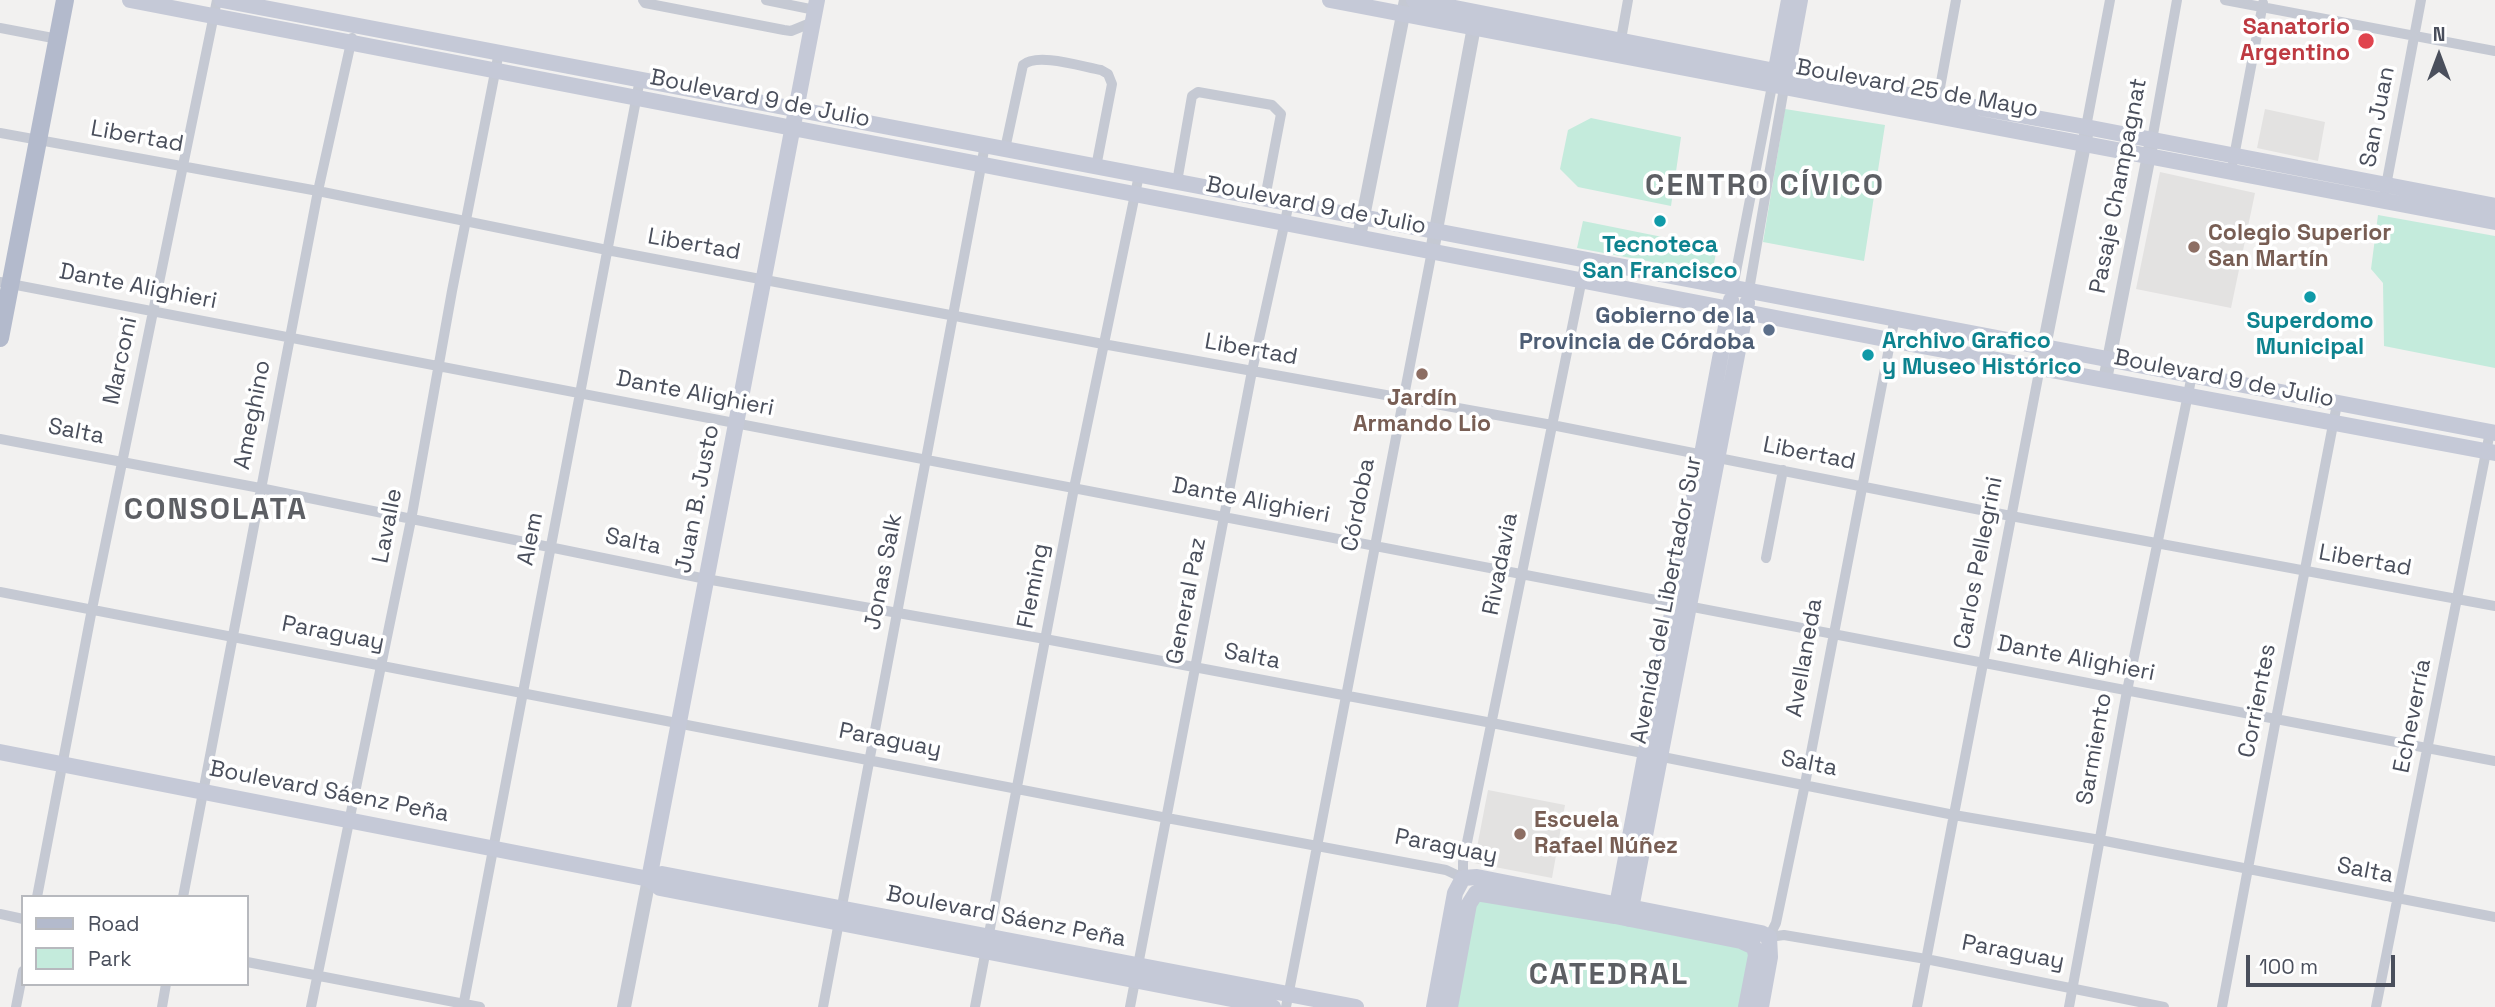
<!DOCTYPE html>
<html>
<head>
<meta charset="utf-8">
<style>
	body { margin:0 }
	#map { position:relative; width:2495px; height:1007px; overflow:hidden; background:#f2f1f0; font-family:"Space Grotesk",sans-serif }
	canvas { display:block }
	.legend { position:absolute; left:21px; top:895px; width:228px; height:91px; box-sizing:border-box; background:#fff; border:2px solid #b7b9be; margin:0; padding:9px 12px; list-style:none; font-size:21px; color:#4a4f5c }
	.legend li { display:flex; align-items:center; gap:14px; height:35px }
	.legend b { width:35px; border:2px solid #b7b9be }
	.north { position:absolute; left:2404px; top:21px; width:70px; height:70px; -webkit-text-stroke:5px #fff; paint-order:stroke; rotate:0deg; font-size:19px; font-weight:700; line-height:28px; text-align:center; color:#4a4f5c }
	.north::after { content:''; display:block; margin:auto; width:24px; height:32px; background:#4a4f5c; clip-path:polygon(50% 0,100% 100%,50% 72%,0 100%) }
	.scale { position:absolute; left:2246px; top:955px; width:149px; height:32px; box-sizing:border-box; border:4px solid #4a4f5c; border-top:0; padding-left:9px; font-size:21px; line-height:24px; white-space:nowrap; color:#4a4f5c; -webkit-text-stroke:5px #fff; paint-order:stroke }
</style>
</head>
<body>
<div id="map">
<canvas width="2495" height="1007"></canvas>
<ul class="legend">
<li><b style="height:9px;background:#b3bacc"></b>Road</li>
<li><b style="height:19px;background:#c4ebdc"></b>Park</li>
</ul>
<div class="north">N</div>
<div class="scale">100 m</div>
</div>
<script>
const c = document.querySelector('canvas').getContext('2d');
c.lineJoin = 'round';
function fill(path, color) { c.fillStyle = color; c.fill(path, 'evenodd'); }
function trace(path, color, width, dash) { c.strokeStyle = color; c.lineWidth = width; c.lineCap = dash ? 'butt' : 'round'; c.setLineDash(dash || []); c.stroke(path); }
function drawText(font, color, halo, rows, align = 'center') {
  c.font = font + ' "Space Grotesk",sans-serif'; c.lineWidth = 7; c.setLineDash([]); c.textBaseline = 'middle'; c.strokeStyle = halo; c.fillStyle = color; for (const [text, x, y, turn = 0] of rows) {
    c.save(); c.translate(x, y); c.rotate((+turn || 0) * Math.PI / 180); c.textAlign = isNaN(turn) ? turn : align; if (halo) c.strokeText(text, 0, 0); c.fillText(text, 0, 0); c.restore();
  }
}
fill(new Path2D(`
	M2265,109L2325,122L2318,161L2257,148Z
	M2160,172L2255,193L2231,308L2136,289Z
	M1488,790L1565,805L1552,878L1474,863Z`), '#e3e2e1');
fill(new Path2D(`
	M1785,109L1885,125L1864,261L1763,242Z
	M1591,118L1681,137L1671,206L1578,187L1560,169L1568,130Z
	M2378,215L2495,236V368L2384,346L2383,283L2371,269Z
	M1583,221L1717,248L1712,273L1577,248Z
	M1472,897L1754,947L1746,1007H1450Z`), '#c4ebdc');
trace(new Path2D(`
	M643,0L645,3L784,30L791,31L813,22
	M766,0L815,10
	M2225,0L2495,51
	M0,28L58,39
	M1620,45L1628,0
	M1937,104L1956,0
	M2086,127L2110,0
	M0,133L318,191L607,250L1103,344L1552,425L2011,516L2495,606
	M2152,140L2177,0
	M1005,149L1023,65C1037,52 1083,67 1101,70L1108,74L1112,84L1096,167
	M2233,162L2263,3
	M1177,182L1192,96L1198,92L1272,105L1281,114L1265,198
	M2385,191L2421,0
	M0,282L2495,761
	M1733,287L1772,86
	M1749,290L1784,88
	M0,439L260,488L706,579L1045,639L1492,723L1954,815L2100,840L2495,917
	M1766,558L1783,470
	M0,592L1167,818L1446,870L1463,878V862L1586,259
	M37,897L92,609L217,0
	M183,897L318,191L352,38
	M0,914L23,919
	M1769,937L1776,923L1805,784L1895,317
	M1769,937L1784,935L1926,959L2164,1007
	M247,962L480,1007
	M16,1007L23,971
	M162,1007L166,984
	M311,1007L411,520L452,291L499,52
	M463,1007L640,79
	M823,1007L985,145
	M975,1007L1074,488L1139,175
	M1130,1007L1252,371L1289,203
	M1286,1007L1432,251
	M1917,1007L2040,367
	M2069,1007L2127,691L2192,375
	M2222,1007L2276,719L2337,404
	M2376,1007L2490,432`), '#c5c9d3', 10);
trace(new Path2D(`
	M1359,237L1406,0
	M1432,251L1476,16
	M2040,367L2086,135
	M2105,380L2151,145
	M624,1007L649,879`), '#c5c9d3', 14);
trace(new Path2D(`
	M130,0L1890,340L2495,453
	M222,0L2495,433
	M1330,0C1718,75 2107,148 2495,222
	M1414,0L1775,71L2086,127L2495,206
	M1774,80L1789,0
	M1785,82L1800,0
	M0,752L649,879L660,888L1273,1007
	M1463,878L1477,877L1761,933L1769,937
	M649,879L817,0
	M649,879L662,874L1356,1007
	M1476,893L1615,916L1741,941L1754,947
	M1615,916L1731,300
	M1629,919L1747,303
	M1434,1007L1455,893L1463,878
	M1450,1007L1469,904L1476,893
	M1746,1007L1756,955L1754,947
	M1761,1007L1770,957L1769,937`), '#c5c9d7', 16);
trace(new Path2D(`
	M0,338L65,0`), '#b3bacc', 18);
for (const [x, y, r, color] of [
	[2366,41,9,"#e0444e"],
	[1660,221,7,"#0f9aa8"],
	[2194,247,7,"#8d6e63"],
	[2310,297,7,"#0f9aa8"],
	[1769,330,7,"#5c6f8a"],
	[1868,355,7,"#0f9aa8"],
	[1422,374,7,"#8d6e63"],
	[1520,834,7,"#8d6e63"]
]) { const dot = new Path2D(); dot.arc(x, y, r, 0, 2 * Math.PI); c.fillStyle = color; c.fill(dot); trace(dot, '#fff', 2.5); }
drawText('bold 23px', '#be3a42', '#fff', [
	["Sanatorio",2350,28],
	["Argentino",2350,54]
], 'right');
drawText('23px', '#4a4f5c', '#fff', [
	["Boulevard 25 de Mayo",1917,89,10],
	["Boulevard 9 de Julio",760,99,11],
	["San Juan",2378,117,-79],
	["Libertad",137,137,10],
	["Pasaje Champagnat",2119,186,-79],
	["Boulevard 9 de Julio",1316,206,11],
	["Libertad",694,245,10],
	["Dante Alighieri",138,287,11],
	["Libertad",1251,350,10],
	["Marconi",121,361,-78],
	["Boulevard 9 de Julio",2224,379,11],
	["Dante Alighieri",695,394,11],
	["Ameghino",253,415,-79],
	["Salta",76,432,11],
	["Libertad",1809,454,11],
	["Juan B. Justo",698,499,-79],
	["Dante Alighieri",1251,501,11],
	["Córdoba",1359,505,-79],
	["Lavalle",388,526,-79],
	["Alem",531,539,-79],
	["Salta",633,542,12],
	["Libertad",2365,561,10],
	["Carlos Pellegrini",1979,563,-79],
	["Rivadavia",1501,564,-79],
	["Jonas Salk",884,572,-79],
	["Fleming",1034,586,-79],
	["Avenida del Libertador Sur",1667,600,-79],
	["General Paz",1187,601,-79],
	["Paraguay",333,634,11],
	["Salta",1252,657,11],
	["Avellaneda",1805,658,-80],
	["Dante Alighieri",2076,659,11],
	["Corrientes",2258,701,-79],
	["Echeverría",2413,716,-79],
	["Paraguay",890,741,11],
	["Sarmiento",2095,749,-80],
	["Salta",1809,764,11],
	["Boulevard Sáenz Peña",329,792,11],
	["Paraguay",1446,847,11],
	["Salta",2365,871,11],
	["Boulevard Sáenz Peña",1006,917,11],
	["Paraguay",2013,953,11]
]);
drawText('bold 23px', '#785e54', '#fff', [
	["Colegio Superior",2208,234],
	["San Martín",2208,260],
	["Jardín",1422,399,"center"],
	["Armando Lio",1422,425,"center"],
	["Escuela",1534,821],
	["Rafael Núñez",1534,847]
], 'left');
drawText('bold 23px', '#0d838f', '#fff', [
	["Tecnoteca",1660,246],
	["San Francisco",1660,272],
	["Superdomo",2310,322],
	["Municipal",2310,348],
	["Archivo Grafico",1882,342,"left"],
	["y Museo Histórico",1882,368,"left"]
]);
drawText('bold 23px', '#4e5e75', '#fff', [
	["Gobierno de la",1755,317],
	["Provincia de Córdoba",1755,343]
], 'right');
c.letterSpacing = '2px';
drawText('bold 30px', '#5d5f64', '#fff', [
	["CENTRO CÍVICO",1765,187],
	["CONSOLATA",216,511],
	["CATEDRAL",1609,976]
]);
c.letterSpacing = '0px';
</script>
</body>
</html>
